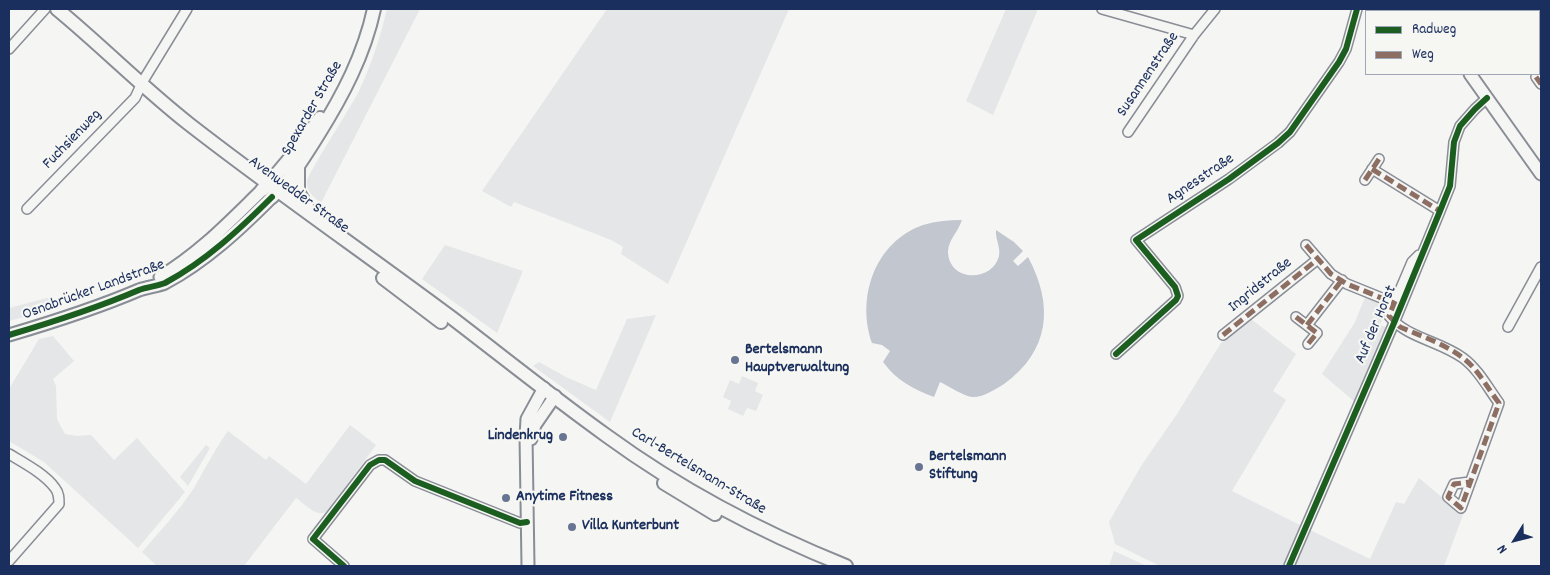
<!DOCTYPE html>
<html>
<head>
<meta charset="utf-8">
<style>
	body { margin:0 }
	#map { position:relative; width:1550px; height:575px; overflow:hidden; background:#f5f5f3; font-family:Dekko,sans-serif }
	canvas { display:block }
	.frame { position:absolute; inset:0; border:10px solid #1b2f5e; pointer-events:none }
	.legend { position:absolute; left:1365px; top:10px; width:175px; height:65px; box-sizing:border-box; background:#f6f6f2; border:1px solid #9ea6b7; margin:0; padding:6px 9px; list-style:none; font-size:15px; color:#1b2f5e }
	.legend li { display:flex; align-items:center; gap:10px; height:25px }
	.legend b { width:25px; border:1px solid #9ea6b7 }
	.north { position:absolute; left:1490px; top:515px; width:50px; height:50px; -webkit-text-stroke:4px #f6f6f2; paint-order:stroke; rotate:234deg; font-size:14px; font-weight:700; line-height:20px; text-align:center; color:#1b2f5e }
	.north::after { content:''; display:block; margin:auto; width:18px; height:22px; background:#1b2f5e; clip-path:polygon(50% 0,100% 100%,50% 72%,0 100%) }
</style>
</head>
<body>
<div id="map">
<canvas width="1550" height="575"></canvas>
<div class="frame"></div>
<ul class="legend">
<li><b style="height:6px;background:#1b5e20"></b>Radweg</li>
<li><b style="height:6px;background:#8d6e63"></b>Weg</li>
</ul>
<div class="north">N</div>
</div>
<script>
const c = document.querySelector('canvas').getContext('2d');
c.lineJoin = 'round';
function fill(path, color) { c.fillStyle = color; c.fill(path, 'evenodd'); }
function trace(path, color, width, dash) { c.strokeStyle = color; c.lineWidth = width; c.lineCap = dash ? 'butt' : 'round'; c.setLineDash(dash || []); c.stroke(path); }
function drawText(font, color, halo, rows, align = 'center') {
  c.font = font + ' Dekko,sans-serif'; c.lineWidth = 4.5; c.setLineDash([]); c.textBaseline = 'middle'; c.strokeStyle = halo; c.fillStyle = color; for (const [text, x, y, turn = 0] of rows) {
    c.save(); c.translate(x, y); c.rotate((+turn || 0) * Math.PI / 180); c.textAlign = isNaN(turn) ? turn : align; if (halo) c.strokeText(text, 0, 0); c.fillText(text, 0, 0); c.restore();
  }
}
fill(new Path2D(`
	M387,9H420L321,203C312,196 306,191 307,180C322,150 342,122 358,93C371,66 380,38 387,9Z
	M607,9H789L668,284L621,254L623,247L611,240L514,202L511,207L482,191Z
	M1006,9H1038L993,115L966,101Z
	M445,245L523,271L497,333L422,279Z
	M1366,295L1383,304L1386,309L1380,325L1389,328L1356,403L1322,374L1355,322Z
	M51,297L50,310L9,321V308Z
	M656,315L610,422L533,366L539,362L566,377L596,390L627,319Z
	M1251,319L1296,354L1273,391L1286,400L1232,491L1302,526L1285,566H1160L1115,544L1109,522L1141,466L1177,414L1221,343Z
	M53,336L74,361L53,379L56,386L57,419L65,434L77,436L91,435L114,460L137,438L185,492L138,548L44,462L9,441V389L39,339Z
	M742,376L758,383L755,391L763,395L756,411L747,408L743,416L728,409L731,401L723,397L730,380L739,384Z
	M350,425L376,445L327,512C315,517 305,504 296,498L244,566H157L142,552C159,532 179,511 194,488C205,469 215,449 228,431L266,460L269,456L306,484Z
	M206,445L210,448L188,486L180,477Z
	M1419,478L1463,515L1444,566H1292L1308,529L1370,559L1396,502L1404,504Z
	M1114,551L1147,566H1109Z`), '#e4e6e7');
fill(new Path2D(`
	M962,220C958,232 949,239 948,251C948,282 992,283 999,256C1001,247 995,239 996,230L1014,242L1023,251L1013,261L1018,266L1028,257C1054,305 1050,351 1004,384C996,389 982,398 972,397C963,396 949,386 940,382L934,397C913,389 896,380 883,362L890,351L882,345L872,343C856,297 875,242 923,225C936,221 949,220 962,220Z`), '#c1c6cf');
const minor = new Path2D(`
	M1102,9L1194,35
	M1516,11L1521,9
	M9,49L45,9
	M1536,77L1541,84
	M1128,132L1194,35L1215,9
	M1372,169L1440,211
	M1365,180L1379,159
	M27,209L135,98L143,81L187,9
	M1306,245L1331,274L1347,284L1394,303
	M1419,255L1412,262L1389,316C1407,338 1440,341 1463,358C1478,369 1488,388 1499,403L1461,508L1448,497L1454,484L1470,482
	M1296,317L1317,333L1308,344
	M1307,325L1342,280
	M1508,327L1541,267
	M1223,335L1318,259
	M1116,354L1176,300L1178,296L1175,287L1136,240L1229,179L1278,143L1290,132L1339,62L1346,49L1357,9
	M9,454C24,463 45,474 55,488C59,493 59,498 59,504L9,561
	M344,566L313,539L370,465L379,460H385L415,481L520,523L527,522
	M1289,566L1394,323L1440,211L1450,186L1454,142L1460,126L1475,109L1487,98`);
const tertiary = new Path2D(`
	M1410,9L1413,11
	M1470,74L1541,174
	M160,277C201,252 228,223 262,190
	M9,335C53,322 97,308 139,290C147,287 158,286 165,283C206,261 240,229 272,197
	M531,439L535,425L555,396
	M528,566L526,436L527,419L544,388`);
const secondary = new Path2D(`
	M57,9C102,46 143,88 189,124C275,191 365,253 452,318C503,357 554,398 607,436C681,490 761,532 846,566
	M298,168V192L309,210
	M262,190C284,167 302,144 320,118
	M272,197C291,179 304,157 318,135C343,95 364,55 374,9
	M383,278L441,322
	M664,483L715,514`);
trace(minor, '#898d95', 12);
trace(tertiary, '#898d95', 15);
trace(secondary, '#898d95', 16);
trace(minor, '#f5f5f3', 9);
trace(tertiary, '#f5f5f3', 11);
trace(secondary, '#f5f5f3', 12);
trace(new Path2D(`
	M1536,77L1541,84
	M1372,169L1440,211
	M1365,180L1379,159
	M1306,245L1331,274L1347,284L1394,303
	M1395,301L1389,316L1400,327C1421,336 1445,344 1463,358C1478,369 1488,389 1499,403L1461,508L1448,497L1454,484L1470,482
	M1296,317L1317,333L1308,344
	M1307,325L1342,280
	M1223,335L1318,259`), '#8d6e63', 5, [10, 5]);
trace(new Path2D(`
	M9,335C53,322 97,308 139,290C147,287 158,286 165,283C206,261 240,229 272,197
	M1116,354L1176,300L1178,296L1175,287L1136,240L1229,179L1278,143L1290,132L1339,62L1346,49L1357,9
	M344,566L313,539L370,465L379,460H385L415,481L520,523L527,522
	M1289,566L1394,323L1440,211L1450,186L1454,142L1460,126L1475,109L1487,98`), '#1b5e20', 6);
for (const [x, y, r, color] of [
	[735,360,5,"#677492"],
	[563,437,5,"#677492"],
	[919,467,5,"#677492"],
	[506,498,5,"#677492"],
	[572,527,5,"#677492"]
]) { const dot = new Path2D(); dot.arc(x, y, r, 0, 2 * Math.PI); c.fillStyle = color; c.fill(dot); trace(dot, '#f6f6f2', 2); }
drawText('16px', '#1b2f5e', '#f6f6f2', [
	["Susannenstraße",1149,75,-56],
	["Spexarder Straße",313,109,-60],
	["Fuchsienweg",73,140,-46],
	["Agnesstraße",1201,180,-34],
	["Avenwedder Straße",298,196,36],
	["Ingridstraße",1261,286,-39],
	["Osnabrücker Landstraße",94,291,-20],
	["Auf der Horst",1377,325,-67],
	["Carl-Bertelsmann-Straße",698,472,31]
]);
drawText('bold 16px', '#1b2f5e', '#f6f6f2', [
	["Bertelsmann",745,351],
	["Hauptverwaltung",745,369],
	["Lindenkrug",553,437,"right"],
	["Bertelsmann",929,458],
	["Stiftung",929,476],
	["Anytime Fitness",516,498],
	["Villa Kunterbunt",582,527]
], 'left');
</script>
</body>
</html>
